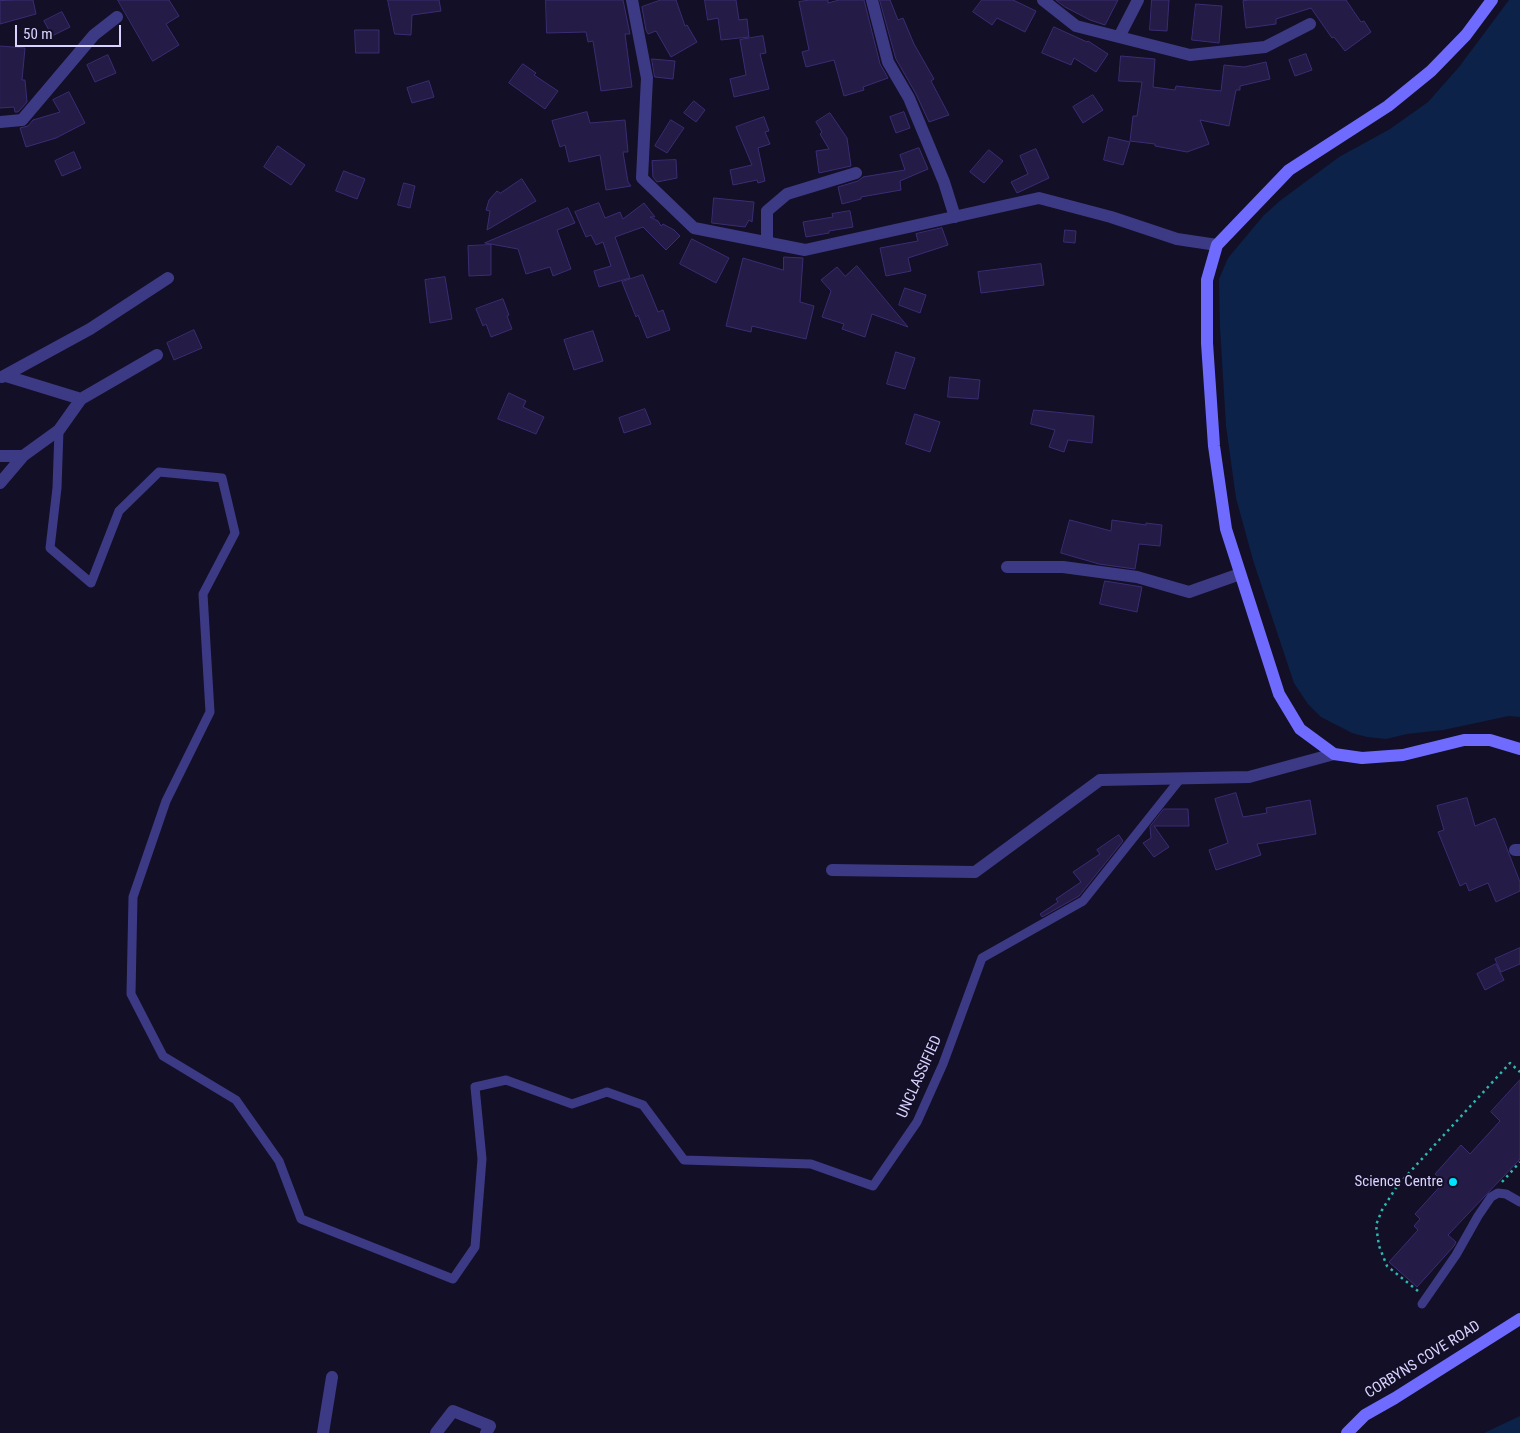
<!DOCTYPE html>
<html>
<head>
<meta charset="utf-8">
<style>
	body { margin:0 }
	#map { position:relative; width:1520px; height:1433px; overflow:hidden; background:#130f26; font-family:"Roboto Condensed",sans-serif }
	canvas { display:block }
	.scale { position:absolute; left:15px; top:25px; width:106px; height:22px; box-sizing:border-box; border:2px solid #d9d4ff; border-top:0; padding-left:6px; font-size:15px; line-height:18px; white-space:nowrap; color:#d9d4ff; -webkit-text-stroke:4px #130f26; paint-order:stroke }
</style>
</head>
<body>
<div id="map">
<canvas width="1520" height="1433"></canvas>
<div class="scale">50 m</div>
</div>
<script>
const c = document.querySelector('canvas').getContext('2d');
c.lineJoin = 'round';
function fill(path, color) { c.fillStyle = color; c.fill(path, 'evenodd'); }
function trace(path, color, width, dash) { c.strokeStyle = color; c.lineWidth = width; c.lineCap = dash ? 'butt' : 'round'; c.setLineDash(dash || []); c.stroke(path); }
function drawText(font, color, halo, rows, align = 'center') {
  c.font = font + ' "Roboto Condensed",sans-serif'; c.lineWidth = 4; c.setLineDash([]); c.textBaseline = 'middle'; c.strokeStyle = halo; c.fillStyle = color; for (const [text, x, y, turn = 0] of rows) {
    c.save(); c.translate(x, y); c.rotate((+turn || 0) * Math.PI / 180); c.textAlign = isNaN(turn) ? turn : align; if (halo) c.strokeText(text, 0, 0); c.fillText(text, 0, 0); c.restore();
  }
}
fill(new Path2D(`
	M1509,0H1520V717L1509,716L1443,730L1407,734L1386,739L1367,737L1352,733L1321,717L1308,704L1294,683L1253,560L1236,498L1226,426L1220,328L1219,279L1228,258L1264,215L1281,200L1339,157L1390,129L1428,102L1459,67Z
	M1520,1416V1433H1484Z`), '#0c2248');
const building = new Path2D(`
	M18,0H33L36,14L0,24V1Z
	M118,0H169L179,16L166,24L179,45L153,61Z
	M388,0H439L441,11L412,15L411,35L395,34Z
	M546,0H623L630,34H625L632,87L601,91L593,41L588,42L586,32L547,33Z
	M661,0H676L685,26L687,25L697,42L671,57L656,31L648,34L646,30L642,7Z
	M705,0H736L739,20L747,19L749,37L721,40L718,18L708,20Z
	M810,0H828V3L839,0H864L880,64L888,78L863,87L864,90L844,96L834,60L806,67L802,52L809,50L799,2Z
	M880,0H890L898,20L903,18L914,44L934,79L931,81L949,115L929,122L916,94L896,59Z
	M982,0H1013L1036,11L1025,32L997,18L992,25L973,12Z
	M1056,0H1118L1105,25L1090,20L1065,7Z
	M1152,0H1169L1167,31L1150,30Z
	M1251,0H1346L1361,22L1364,21L1371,32L1345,51L1334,37L1332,38L1311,8L1276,19V24L1246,28L1243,1Z
	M1196,4L1222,6L1219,43L1192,40Z
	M62,12L70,27L52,36L44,21Z
	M1054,27L1087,42L1088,41L1108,54L1096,72L1074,58L1071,65L1042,53Z
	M355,30H379V53H356Z
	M763,36L766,53L760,54L769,89L734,97L730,79L746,75L740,40Z
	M0,46L25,48L22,80H25L27,102L18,112H15L14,107L0,108Z
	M1306,54L1312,70L1295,76L1289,60Z
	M108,55L116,73L95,82L87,65Z
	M1121,56L1155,59L1153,87L1175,90L1176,86L1221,91L1224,65L1244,67L1266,62L1270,79L1240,86V90H1236L1229,126L1200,120L1209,144L1187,152L1155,146V144L1130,141L1133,116H1137L1142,82L1119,81Z
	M652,59L675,61L673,79L655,77Z
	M523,64L536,73L534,75L558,91L545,109L509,83Z
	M429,81L434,97L412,103L407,88Z
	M69,92L85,123L56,138L26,147L20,128L28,126L33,120L60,112L53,100Z
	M1093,95L1103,110L1083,123L1073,107Z
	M694,101L705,110L696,122L684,113Z
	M587,112L590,123L625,120L628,152H623L628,182L631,186L606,190L600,155L569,162L565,145L560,147L552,121Z
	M904,112L910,128L896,133L890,117Z
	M830,113L847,138L851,166L819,173L816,151L829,149L820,134L822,132L816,122Z
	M764,117L769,131L765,132L770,144L758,148L765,181L758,183L757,180L733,185L730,170L752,165L736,127Z
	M671,120L684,128L667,153L655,146Z
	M1109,137L1130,142L1123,165L1104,160Z
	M278,146L305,165L291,185L264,167Z
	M919,148L928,169L900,181L901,190L861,197V199L842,204L838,187L858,181L863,177L905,170L900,155Z
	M1036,149L1049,178L1017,193L1011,182L1028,174L1020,156Z
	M989,150L1003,161L984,183L970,172Z
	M74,152L81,168L62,176L55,161Z
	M676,160L677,178L657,182L653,177L652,161Z
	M344,171L365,179L357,199L336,191Z
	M522,179L536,201L487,230L490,211L486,210L489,200L497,191L500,193Z
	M404,183L415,186L410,208L398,205Z
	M714,198L754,202L752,222L749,220L745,227L712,223Z
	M599,203L605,218L620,212L623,219L644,203L655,217H650L658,221L661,226L663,224L674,230L680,236L666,250L643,227L615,237L630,278L599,287L594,271L611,266L603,242L596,245L591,235L586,237L575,212Z
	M568,208L575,223L557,230L571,269L553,276L550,267L526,274L518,249L485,243Z
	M850,211L853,227L829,231V233L806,237L803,222L833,217L832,214Z
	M942,228L948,245L908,258L911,271L886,276L880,248L918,241L916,234Z
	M1065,230L1076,231L1075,243L1064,242Z
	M692,239L729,258L716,283L680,264Z
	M491,245V275L469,276L468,246Z
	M784,257L803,258L800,302L814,306L806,339L752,326L751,332L726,326L743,258L783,270Z
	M1041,264L1044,285L981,293L978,272Z
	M857,266L868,279L908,327L872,314L865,337L842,329L844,324L822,317L831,291L821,280L837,267L845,276Z
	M643,275L658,312L663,310L670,330L647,338L638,315L636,317L622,282Z
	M445,277L452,319L430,323L425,280Z
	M905,288L926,295L920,313L899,305Z
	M503,299L509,315L507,316L512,329L491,337L486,324L483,326L476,309Z
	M194,330L202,348L174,360L167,343Z
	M593,331L603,361L574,370L564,340Z
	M896,352L915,358L905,389L887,384Z
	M950,377L980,380L978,399L948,397Z
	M509,393L526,401L523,407L544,417L536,434L498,419Z
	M645,409L651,424L624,433L619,418Z
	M1034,410L1094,416L1092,443L1068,440L1064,452L1049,447L1055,430L1031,424Z
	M915,414L940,422L930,452L906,444Z
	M1070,520L1111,531L1112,520L1146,525V523L1162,525L1160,546L1139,544L1135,569L1099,564L1061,553Z
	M1105,581L1142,587L1137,612L1100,604Z
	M1236,793L1243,817L1267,813L1266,808L1310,800L1316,834L1257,844L1261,855L1216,870L1209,850L1228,843L1215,799Z
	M1467,798L1475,826L1495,818L1520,882V891L1496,902L1488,883L1469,891L1466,883L1460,886L1438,832L1444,830L1437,806Z
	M1164,809H1188L1189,826H1154L1169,847L1154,857L1143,843L1151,838L1150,827Z
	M1119,835L1123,841L1079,896L1042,917L1040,914L1058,902L1056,899L1081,882L1073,872L1100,854L1097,850Z
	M1520,948V964L1501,972L1495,959Z
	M1496,964L1504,980L1485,990L1477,974Z
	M1520,1080V1159L1448,1235L1456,1242L1454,1246L1417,1287L1389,1262L1418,1230L1414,1226L1420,1219L1415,1214L1444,1182L1435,1174L1461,1145L1470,1154L1500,1121L1491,1112Z`);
fill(building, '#241b47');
trace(building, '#3b2d73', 1);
trace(new Path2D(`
	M1502,1182L1520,1162
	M1418,1291L1387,1266L1379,1246L1376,1225L1382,1210L1397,1186L1510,1063L1520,1072`), '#2fb8b0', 2.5, [2.5, 4]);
trace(new Path2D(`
	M59,430L57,488L50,548L91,583L119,511L159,472L222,478L235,533L203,594L210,712L166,801L133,897L131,994L163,1056L236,1100L279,1161L301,1219L453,1279L475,1247L482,1159L475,1087L506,1080L572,1104L607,1092L643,1105L684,1160L811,1164L873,1186L917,1122L943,1064L982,958L1083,901L1181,778
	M1422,1304L1456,1255L1478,1216L1491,1197L1498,1193L1506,1194L1520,1202`), '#3d3a85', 9);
trace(new Path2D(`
	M632,0L647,78L642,178L694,228L805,250L1039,198L1111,217L1177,239L1217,245
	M872,0L888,62L909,98L944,182L955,217
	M1043,0L1076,26L1119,37L1138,0
	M1119,37L1190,55L1265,47L1310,24
	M0,122L22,120L94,35L117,17
	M767,242V211L787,194L856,173
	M2,377L90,329L168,278
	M81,399L157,355
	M0,456H23
	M0,483L23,456L59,430L81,399L6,376
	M1007,567H1063L1137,577L1189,592L1240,574
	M1515,850H1520
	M832,870L975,872L1100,780L1249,777L1334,754
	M323,1433L332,1377
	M436,1433L453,1411L490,1426L486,1433`), '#3d3a85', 12);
trace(new Path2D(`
	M1492,0L1466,35L1431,71L1388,106L1289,170L1217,245L1207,280V343L1214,446L1226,529L1279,694L1300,729L1334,754L1362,758L1403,755L1464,740H1490L1520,749
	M1347,1433L1365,1415L1395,1398L1520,1319`), '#6f6bff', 12);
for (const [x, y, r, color] of [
	[1453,1182,5,"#00e5ff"]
]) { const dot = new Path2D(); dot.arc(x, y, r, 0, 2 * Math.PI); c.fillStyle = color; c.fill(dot); trace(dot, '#130f26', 2); }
drawText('15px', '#d9d4ff', '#130f26', [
	["UNCLASSIFIED",920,1077,-66],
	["CORBYNS COVE ROAD",1423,1360,-32]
]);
drawText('15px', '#d9d4ff', '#130f26', [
	["Science Centre",1443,1182]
], 'right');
</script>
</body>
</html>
